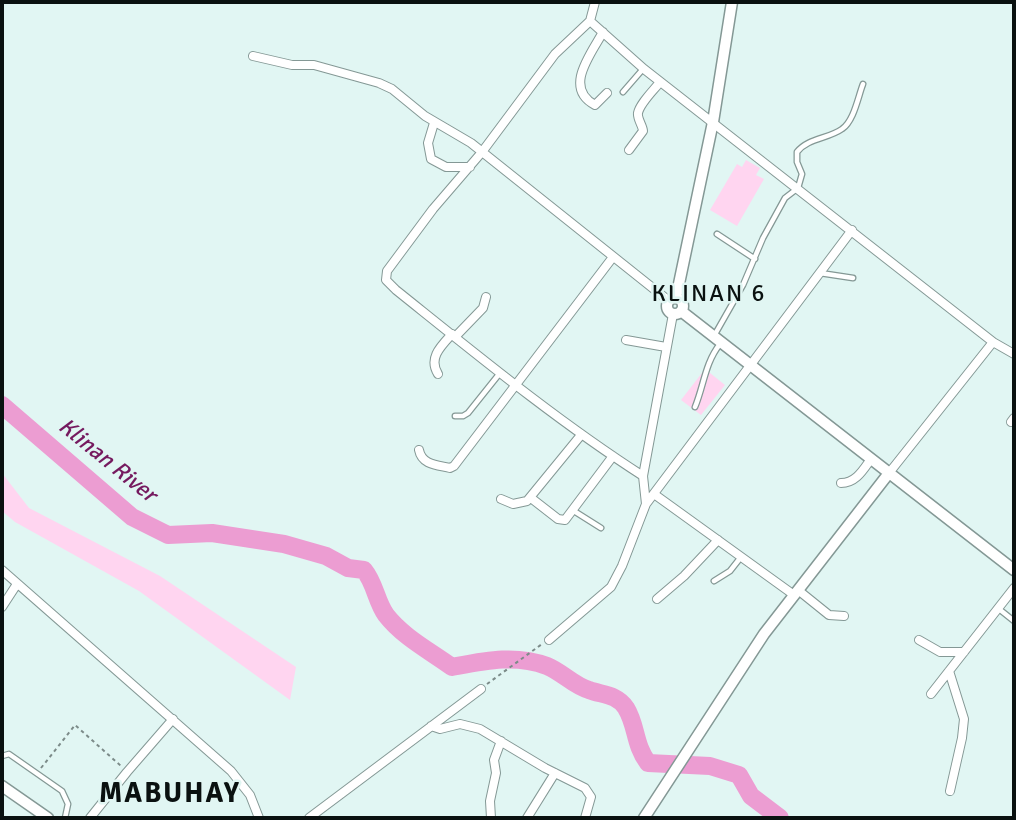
<!DOCTYPE html>
<html>
<head>
<meta charset="utf-8">
<style>
	body { margin:0 }
	#map { position:relative; width:1016px; height:820px; overflow:hidden; background:#e1f6f3; font-family:Signika,sans-serif }
	canvas { display:block }
	.frame { position:absolute; inset:0; border:4px solid #0a1110; pointer-events:none }
</style>
</head>
<body>
<div id="map">
<canvas width="1016" height="820"></canvas>
<div class="frame"></div>
</div>
<script>
const c = document.querySelector('canvas').getContext('2d');
c.lineJoin = 'round';
function fill(path, color) { c.fillStyle = color; c.fill(path, 'evenodd'); }
function trace(path, color, width, dash) { c.strokeStyle = color; c.lineWidth = width; c.lineCap = dash ? 'butt' : 'round'; c.setLineDash(dash || []); c.stroke(path); }
function drawText(font, color, halo, rows, align = 'center') {
  c.font = font + ' Signika,sans-serif'; c.lineWidth = 5; c.setLineDash([]); c.textBaseline = 'middle'; c.strokeStyle = halo; c.fillStyle = color; for (const [text, x, y, turn = 0] of rows) {
    c.save(); c.translate(x, y); c.rotate((+turn || 0) * Math.PI / 180); c.textAlign = isNaN(turn) ? turn : align; if (halo) c.strokeText(text, 0, 0); c.fillText(text, 0, 0); c.restore();
  }
}
fill(new Path2D(`
	M746,160L760,168L756,175L764,179L737,226L710,210L737,164L742,167Z
	M705,369L725,385L701,415L681,400Z
	M2,473L29,508L160,576L296,667L290,700L139,591L15,522L2,511Z`), '#ffd5f0');
trace(new Path2D(`
	M2,405L132,517L168,535L212,533L284,544L326,556L348,568L364,570C375,583 376,601 386,615C403,637 430,651 452,667C484,661 515,654 547,666C562,672 574,686 589,690C602,695 617,694 626,708C637,726 634,744 648,763L710,766L739,775L751,796L780,818`), '#ec9dd2', 18);
const service = new Path2D(`
	M623,92L643,69
	M717,234L755,259
	M820,273L853,278
	M714,336L743,285L763,238L785,198L798,188L802,174L797,162V152C808,138 828,139 842,129C854,121 858,97 863,84
	M695,407C704,385 705,363 720,344
	M455,416H463L468,413L500,373
	M574,511L601,528
	M714,581L730,571L741,557
	M999,609L1014,621
	M2,756L9,754L62,791L68,804L65,818`);
const minor = new Path2D(`
	M595,2L590,21L644,69L993,342L1014,354
	M590,21L555,54L482,152L433,209L387,271L386,280L396,290C476,354 556,420 643,476
	M603,32C591,54 563,88 595,105L607,93
	M253,56L292,65H314L379,83L392,89L425,116L471,143L669,301
	M434,123L428,143L431,159L446,167H470
	M629,150L643,131C643,126 637,119 638,113C640,103 654,90 660,82
	M455,337L483,308L486,297
	M626,340L666,347
	M438,374C428,358 441,346 452,334
	M1011,422L1014,418
	M419,450C422,465 437,465 450,468L454,466L613,257
	M889,473L993,342
	M841,483C856,483 863,470 871,459
	M654,494L794,595
	M531,498L558,519L565,520L613,456
	M501,499L513,504L527,501L581,435
	M646,504L643,476L673,314
	M2,570L231,771L250,795L259,818
	M798,590L829,615L844,616
	M657,599L684,576L718,540
	M2,607L17,584
	M549,640L611,587L622,566L646,504L852,230
	M919,640L940,652H964
	M949,671L964,719L962,738L950,791
	M931,694L1014,588
	M431,726L440,729L460,724L480,729L545,768L585,788L591,797L585,818
	M90,818L127,772L173,719
	M309,818L481,689
	M491,818L490,801L496,773L494,760L501,741
	M527,818L555,773`);
const tertiary = new Path2D(`
	M676,298L713,122L732,2
	M667 306a8 8 0 1 1 16 0a8 8 0 1 1-16 0Z
	M681,311L1014,570
	M2,786L48,818
	M644,818L764,634L889,473`);
trace(service, '#849895', 7);
trace(minor, '#849895', 10);
trace(tertiary, '#849895', 13);
trace(new Path2D(`
	M487,684L542,644
	M41,768L75,725L121,766`), '#7c8b89', 2, [3.5, 3.5]);
trace(service, '#fff', 4.5);
trace(minor, '#fff', 8);
trace(tertiary, '#fff', 10);
drawText('italic 23px', '#751a5f', '#e1f6f3', [
	["Klinan River",107,461,39]
]);
c.letterSpacing = '2px';
drawText('24px', '#0a1110', '#e1f6f3', [
	["KLINAN 6",709,295]
]);
c.letterSpacing = '0px';
c.letterSpacing = '2px';
drawText('bold 28px', '#0a1110', '#e1f6f3', [
	["MABUHAY",170,795]
]);
c.letterSpacing = '0px';
</script>
</body>
</html>
